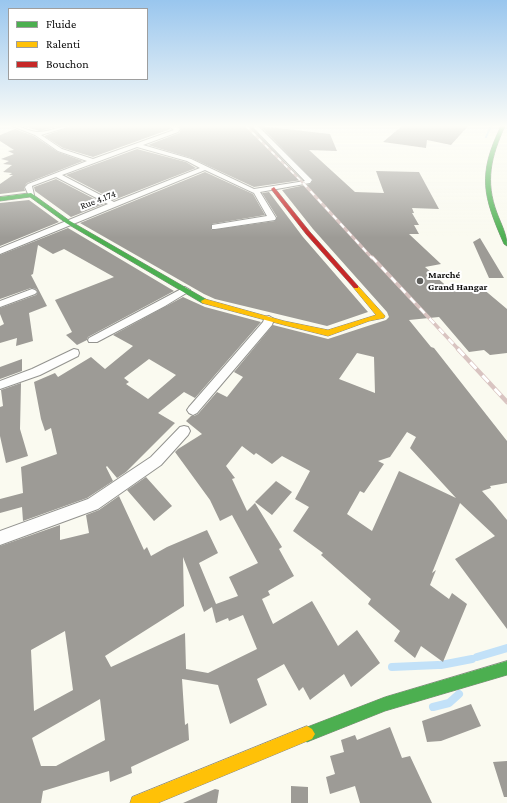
<!DOCTYPE html>
<html>
<head>
<meta charset="utf-8">
<style>
	body { margin:0 }
	#map { position:relative; width:507px; height:803px; overflow:hidden; background:#fafaf0; font-family:"Crimson Pro",serif }
	canvas { display:block }
	.legend { position:absolute; left:8px; top:8px; width:140px; height:72px; box-sizing:border-box; background:#fff; border:1px solid #9e9e9e; margin:0; padding:5px 7px; list-style:none; font-size:12px; color:#0c0c0c }
	.legend li { display:flex; align-items:center; gap:8px; height:20px }
	.legend b { width:20px; border:1px solid #9e9e9e }
</style>
</head>
<body>
<div id="map">
<canvas width="507" height="803"></canvas>
<ul class="legend">
<li><b style="height:5px;background:#4caf50"></b>Fluide</li>
<li><b style="height:5px;background:#ffc107"></b>Ralenti</li>
<li><b style="height:5px;background:#c62828"></b>Bouchon</li>
</ul>
</div>
<script>
const c = document.querySelector('canvas').getContext('2d');
c.lineJoin = 'round';
function trace(path, color, width, dash) { c.strokeStyle = color; c.lineWidth = width; c.lineCap = dash ? 'butt' : 'round'; c.setLineDash(dash || []); c.stroke(path); }
function fill(path, color) { c.fillStyle = color; c.fill(path, 'evenodd'); }
function drawText(font, color, halo, rows, align = 'center') {
  c.font = font + ' "Crimson Pro",serif'; c.lineWidth = 4; c.setLineDash([]); c.textBaseline = 'middle'; c.strokeStyle = halo; c.fillStyle = color; for (const [text, x, y, turn = 0] of rows) {
    c.save(); c.translate(x, y); c.rotate((+turn || 0) * Math.PI / 180); c.textAlign = isNaN(turn) ? turn : align; if (halo) c.strokeText(text, 0, 0); c.fillText(text, 0, 0); c.restore();
  }
}
trace(new Path2D(`
	M486,137L491,126`), '#c2e1f8', 2);
trace(new Path2D(`
	M477,657L507,648
	M441,665L472,659
	M392,667L438,665
	M433,707L449,703L459,694`), '#c2e1f8', 8);
fill(new Path2D(`
	M22,126H60L40,131Z
	M72,126H168L171,129L93,157L63,148L44,136Z
	M179,126H251L302,180L254,187L191,158L148,145L179,133L181,129Z
	M260,126L330,134L337,151L309,150L355,192L384,193L376,171L419,172L439,209L412,208L414,213H412L419,225H414L419,234H409L441,264L425,267L452,291L482,288L507,309V353L490,355L484,350L469,352L439,317L409,320L431,347L434,348L507,441V483L490,486L491,488L482,491L493,503L507,520V629L455,559L495,536L460,503L432,573L436,570L430,585L449,599L452,593L467,604L443,662L421,646L415,658L394,641L400,631L368,604L371,599L321,555L323,553L293,531L309,507L295,499L310,471L282,456L272,464L256,453L254,455L242,446L226,466L235,478L232,479L247,511L255,503L282,547L279,549L294,576L268,591L270,595L262,599L273,624L312,601L338,646L357,630L380,663L351,687L344,674L310,700L303,687L299,691L284,664L257,679L267,705L230,724L218,685L182,679L185,725L188,723L189,740L131,767L132,773L110,782L109,771L43,791L41,803H0V546L60,525V540L89,533L86,515L99,510L119,496L144,550L147,547L151,556L167,547L207,530L218,553L199,563L216,604L238,596L229,577L258,563L232,515L220,521L210,500L175,452L178,449L202,434L186,421L191,416H194L198,414L217,392L227,397L243,377L234,372L273,325L328,339L386,320L389,317L387,312L313,229L282,190L310,184L313,180ZM357,353L374,357L375,393L339,379ZM407,432L416,437L410,448L456,498L399,471L372,531L347,514L360,491L364,493L384,464L378,461L390,457ZM183,557L204,612L212,607L216,623L228,618L229,621L243,615L257,649L208,673L186,669L185,633L111,667L105,656L184,606ZM65,631L73,690L34,711L31,650ZM100,699L105,740L56,766H41L32,738Z
	M402,126H468L451,145L427,140L426,148L383,142Z
	M15,129L34,136L58,152L83,161L27,183L24,187L25,191L0,194V184L13,175H9L12,173L3,172L12,165L3,164L9,161L1,159L14,154L8,151L14,150L0,141V135Z
	M137,149L186,162L196,168L114,200L66,175Z
	M205,172L253,194L265,215L212,224L211,230L275,221L277,217L262,193L269,192L303,237L368,312L327,326L215,299L204,294L80,223Z
	M56,179L104,204L71,217L35,191L34,187Z
	M29,200L59,222L0,246V203Z
	M68,228L174,291L88,337L87,340L77,345L66,335L72,332L55,300L114,277L64,249L53,254L38,245L33,274L31,275L47,306L29,313L33,341L16,346L17,338L0,343V326L4,324L0,314V308L36,295L38,292L36,289L31,288L0,299V255Z
	M480,238L504,278H489L473,242Z
	M183,297L205,307L261,322L195,398L184,392L158,413L175,423L126,472L117,478L107,466L106,467L113,481L87,498L23,521L22,507L0,513V499L23,493L21,467L57,454L51,428L45,431L41,419L34,382L55,373L58,377L91,357L105,369L133,346L113,335ZM149,359L176,375L148,399L126,384L129,382L124,378Z
	M22,359V371L0,379V367Z
	M21,383L20,429L28,456L6,463L0,436V407L3,406L1,390Z
	M146,477L172,506L154,521L127,490Z
	M276,481L292,492L272,515L255,502Z
	M471,704L481,726L441,741L427,742L422,721Z
	M390,727L402,758L410,756L432,803H360L355,786L330,794L326,777L335,774L330,756L344,752L341,740L355,735L357,740Z
	M507,761V797H504L493,762Z
	M291,786L308,787V803H291Z
	M215,789L219,790L217,803H183Z`), '#9d9b96');
const street = new Path2D(`
	M12,126C22,126 28,131 37,132C45,133 60,126 71,126L41,135L62,149L93,159L174,130L169,126H176L180,129L178,132L143,145L191,159L254,189L305,181L252,126H258L312,180L310,183L260,192L276,218L275,220L215,229H212V225L267,216L254,193L205,170L0,254V248L108,204L56,177L32,186L34,195L29,196L25,187L28,184L87,161L58,151L35,135ZM137,147L187,161L200,168L114,202L62,175Z
	M185,287L190,290L188,292L165,306L97,342H89L88,340L89,338Z
	M32,289L35,290L37,292L35,294L0,307V301Z
	M269,316L274,319L272,325L197,413L193,415L189,413L187,410L189,407L263,322L265,317Z
	M74,349L78,350L79,353L78,356L40,375L0,389V381L32,369Z
	M184,426L188,427L190,431L188,435L161,465L98,509L0,545V531L88,499L151,457L180,427Z`);
const fast = new Path2D(`
	M501,126H505C491,157 485,181 497,213C501,224 507,234 507,246L504,244C483,196 477,175 501,126Z
	M31,193L70,221L209,301L208,303H202L66,223L30,197L0,201V197Z
	M507,661V675L385,711L307,742L302,739L299,734L302,729L385,697Z`);
const slow = new Path2D(`
	M356,285L358,286L385,316L384,318L369,321L328,336L284,325L202,303L201,301L205,299L284,321L328,330L376,315L353,287Z
	M307,726L312,729L315,734L312,739L158,803H130L132,797Z`);
const jam = new Path2D(`
	M274,187L310,232L358,286V288H354L306,234L271,189Z`);
trace(street, '#93938f', 2);
trace(fast, '#8a8a85', 1);
trace(slow, '#8a8a85', 1);
trace(jam, '#8a8a85', 1);
fill(street, '#fefefd');
fill(fast, '#4caf50');
fill(slow, '#ffc107');
fill(jam, '#c62828');
const railFar3 = new Path2D(`
	M246,126L304,184`);
const railFar2 = new Path2D(`
	M303,183L372,258`);
const railFar1 = new Path2D(`
	M372,257L459,350`);
const rail = new Path2D(`
	M458,349L507,402`);
trace(railFar3, '#d9c4c1', 2);
trace(railFar2, '#d9c4c1', 3);
trace(railFar1, '#d9c4c1', 3.5);
trace(rail, '#d9c4c1', 4.5);
trace(railFar3, '#fff', 1.5, [4.5]);
trace(railFar2, '#fff', 2, [5.5]);
trace(railFar1, '#fff', 2.5, [7]);
trace(rail, '#fff', 3, [9]);
const sky = c.createLinearGradient(0, 0, 0, 238);
sky.addColorStop(0, '#99c6ee');
sky.addColorStop(0.53, '#fdfdf8');
sky.addColorStop(1, '#fdfdf800');
c.fillStyle = sky;
c.fillRect(0, 0, 507, 238);
for (const [x, y, r, color] of [
	[420,281,4,"#5f5f5c"]
]) { const dot = new Path2D(); dot.arc(x, y, r, 0, 2 * Math.PI); c.fillStyle = color; c.fill(dot); trace(dot, '#fff', 1.5); }
drawText('10px', '#0c0c0c', '#fff', [
	["Rue 4.174",98,200,-21]
]);
drawText('bold 10px', '#0c0c0c', '#fff', [
	["Marché",428,275],
	["Grand Hangar",428,287]
], 'left');
</script>
</body>
</html>
